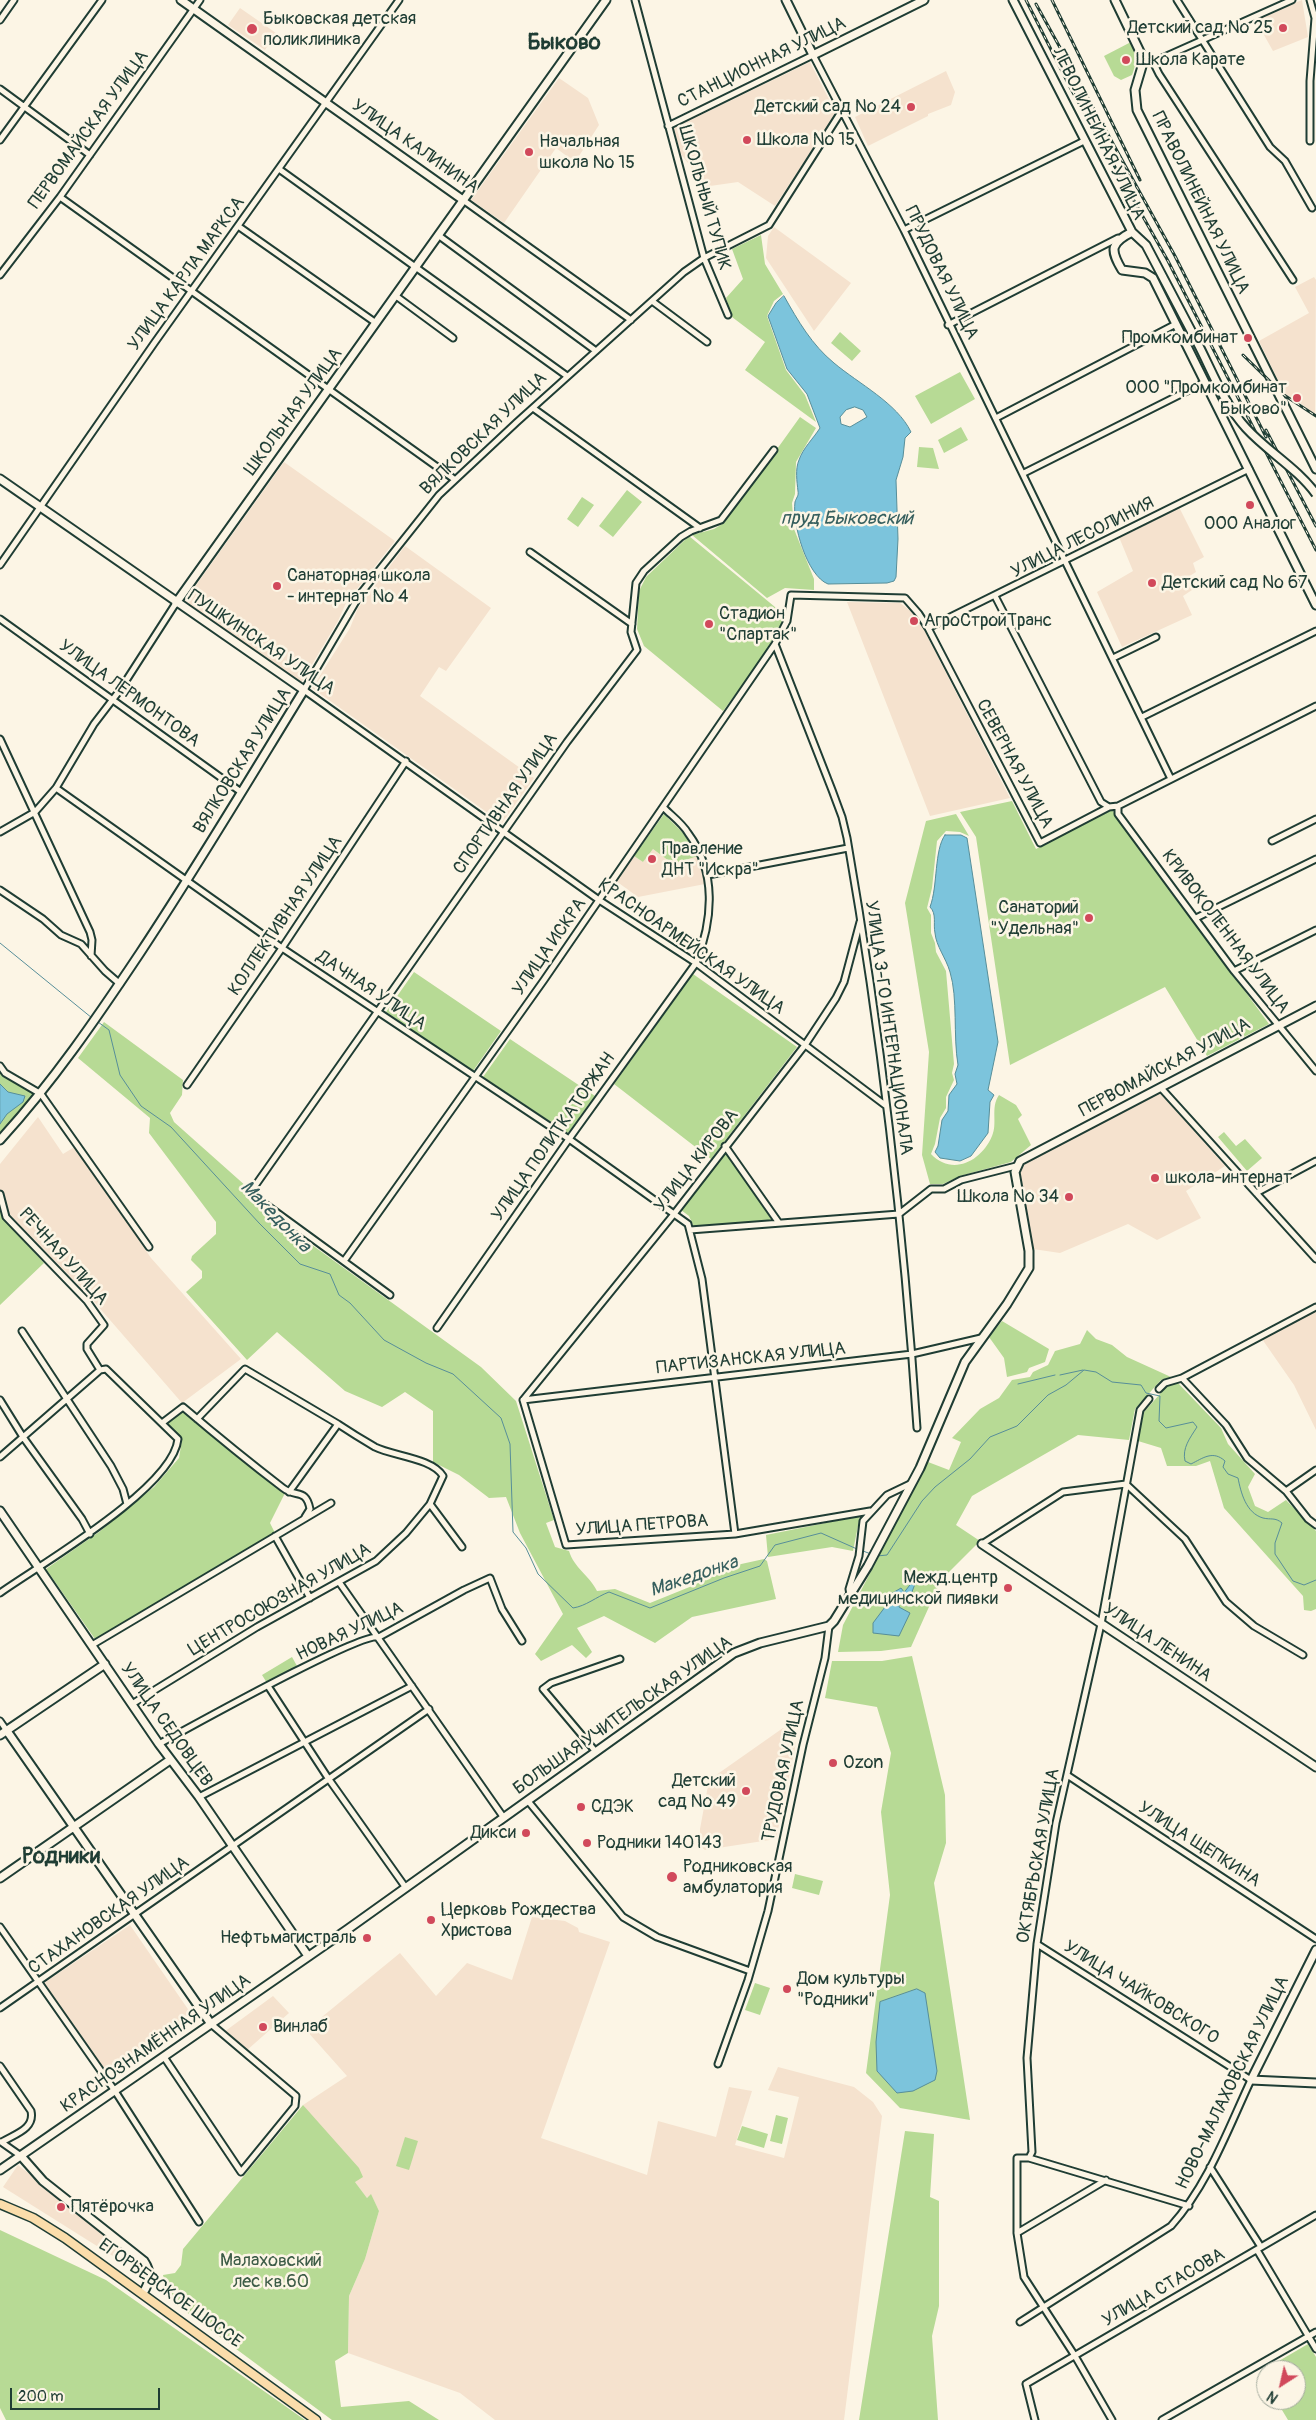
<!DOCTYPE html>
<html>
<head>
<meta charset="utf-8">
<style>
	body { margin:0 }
	#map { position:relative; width:1316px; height:2420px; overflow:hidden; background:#fcf5e5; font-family:Pangolin,sans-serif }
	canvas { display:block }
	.north { position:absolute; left:1256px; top:2360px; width:50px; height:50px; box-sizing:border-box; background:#fcf5e5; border:1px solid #a4ab9e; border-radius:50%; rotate:215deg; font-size:14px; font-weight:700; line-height:20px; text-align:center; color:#1f3d34 }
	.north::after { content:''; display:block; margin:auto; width:18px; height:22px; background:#d1495b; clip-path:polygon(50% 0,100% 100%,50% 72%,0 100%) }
	.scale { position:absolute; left:10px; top:2388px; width:150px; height:22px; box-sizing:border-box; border:2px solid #1f3d34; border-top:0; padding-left:6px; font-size:15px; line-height:18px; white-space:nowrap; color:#1f3d34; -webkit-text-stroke:4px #fcf5e5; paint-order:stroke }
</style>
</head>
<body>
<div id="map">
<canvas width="1316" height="2420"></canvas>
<div class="north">N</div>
<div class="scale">200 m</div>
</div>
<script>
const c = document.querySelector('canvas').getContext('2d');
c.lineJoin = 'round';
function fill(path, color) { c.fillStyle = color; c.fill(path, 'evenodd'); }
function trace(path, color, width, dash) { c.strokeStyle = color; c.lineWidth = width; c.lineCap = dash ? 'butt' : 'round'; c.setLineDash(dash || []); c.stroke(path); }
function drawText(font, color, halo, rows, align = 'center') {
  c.font = font + ' Pangolin,sans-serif'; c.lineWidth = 5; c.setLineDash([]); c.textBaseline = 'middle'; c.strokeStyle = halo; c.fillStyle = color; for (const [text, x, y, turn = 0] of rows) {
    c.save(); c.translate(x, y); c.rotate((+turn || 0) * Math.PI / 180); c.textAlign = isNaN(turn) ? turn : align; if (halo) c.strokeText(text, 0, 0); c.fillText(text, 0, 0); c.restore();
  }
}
fill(new Path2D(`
	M1302,0L1308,37L1273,51L1255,19Z
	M240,8L276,33L265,50L228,25Z
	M810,62L836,113L775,206L738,182L696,188L691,167L680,153L674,128Z
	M946,71L955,92L951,105L928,114V116L868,146L855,117Z
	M559,78L588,98L599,125L579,156L572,160L556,148L504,223L471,200Z
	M774,227L851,283L814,331L766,258L768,236Z
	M1314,277L1316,280L1315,415L1294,398L1285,395L1259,341L1309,313L1295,287Z
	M284,462L395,541L346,603L338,621L301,683L184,602Z
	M1179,507L1204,557L1193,563L1196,572L1188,577L1195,588L1183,596L1192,615L1122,647L1097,592L1133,571L1119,537Z
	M405,546L491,608L446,671L439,667L420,696L534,778L502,823L312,688L350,628L358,608Z
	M847,602L900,603L912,612L919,620L1010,798L930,816Z
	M653,849L673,864L698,856L705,884L638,897L616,881L634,856L643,862Z
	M1160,1093L1225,1166L1186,1191L1201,1218L1157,1240L1128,1224L1060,1253L1033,1249L1020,1171L1028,1160Z
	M38,1117L63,1154L76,1146L151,1258L241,1359L182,1403L90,1297L8,1213L0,1189V1164Z
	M1316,1311V1430L1294,1385L1262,1339Z
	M783,1728L796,1743L776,1839L705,1850L700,1846V1829L709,1780Z
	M532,1917L565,1921L578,1928L579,1932L610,1942L541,2138L647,2175L658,2121L716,2137L729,2087L752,2091L735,2145L784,2158L799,2097L768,2090L778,2067L854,2087L873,2102L882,2116L844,2420H495L460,2393L348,2353L349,2296L365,2259L379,2211L371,2195L367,2198L355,2182L303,2105L347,2076L306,2030L400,1953L436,1996L467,1963L512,1980Z
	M130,1925L192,2015L107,2072L44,1983Z
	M273,1996L289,2013L246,2051L224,2032Z
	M18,2165L124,2247L116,2258L3,2187Z`), '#f5e2ce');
fill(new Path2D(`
	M1131,42C1137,55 1137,62 1132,75L1121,80L1114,76L1104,56Z
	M761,235L765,264L783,294L774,301L767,316L786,370L805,395L816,422L745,370L765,342L732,317L726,298L743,279L732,249Z
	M840,332L861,351L852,361L831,343Z
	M960,372L975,399L931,424L915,396Z
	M800,417L816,428L796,462L795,494L792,503L794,529L814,579V590L785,588L767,598L692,535L714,529L724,523Z
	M961,427L968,440L944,453L938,440Z
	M919,447L933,448L939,469L917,467Z
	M627,490L642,502L613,537L599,526Z
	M582,497L594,505L578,527L567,519Z
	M689,536L775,607L783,620L761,660L723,711L644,646L637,629L639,591L646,577Z
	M1012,801L1036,849L1112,810L1269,1024L1207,1056L1165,987L1010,1065L976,837L960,812Z
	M664,814L683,833L698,856L673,864L653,849L643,862L634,856Z
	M956,814L969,836L960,832L946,831L937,841L932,888L927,908L931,915V933L935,943L936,952L946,971L954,1064L952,1073L954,1080L946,1097V1108L940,1118L935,1144L931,1154C952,1176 981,1162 992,1136C998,1123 990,1108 999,1095L1016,1105L1022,1115L1018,1119L1031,1145L1011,1162L960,1176L943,1184H930L922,1155L929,1052L905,903L926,821Z
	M414,972L501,1031L473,1071L386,1012Z
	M693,974L797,1047L711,1159L614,1084Z
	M104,1022L183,1080L182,1095L170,1113L174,1122L247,1187L244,1192L247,1198L481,1367L516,1401L554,1520L546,1523L555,1547L569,1551C574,1568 590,1576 597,1591L615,1589L650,1603L692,1586L723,1568L764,1559L767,1561L776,1599L692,1617L655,1643L604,1616L577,1628L592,1652L586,1658L572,1645L541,1661L535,1654L563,1614L520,1533L506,1497L489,1498L459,1475L433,1462V1411L405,1392L382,1407L345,1391L277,1332L247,1360L186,1292L202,1278V1271L191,1260L192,1256L216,1234V1222L149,1133L150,1118L78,1058Z
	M510,1039L595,1096L568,1133L483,1077Z
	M0,1071L3,1077L38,1094L0,1135Z
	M1224,1132L1236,1146L1245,1139L1262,1158L1247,1171L1218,1137Z
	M725,1152L772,1220L694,1227L689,1216L681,1210Z
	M0,1207L4,1219L44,1263L0,1305Z
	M1002,1321L1049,1349L1045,1362L1029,1368L1027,1372L1007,1377L1004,1358L989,1337Z
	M1087,1330L1096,1339L1112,1345L1127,1357L1171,1377L1161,1380L1135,1409L1129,1440L1078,1435L972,1496L956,1525L980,1541L941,1580L911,1647L881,1651L838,1652L843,1625L928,1462L949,1470L961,1442L952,1438L980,1409L999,1398L1012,1380L1030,1377L1033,1372L1048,1365L1055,1351L1080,1344Z
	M1178,1383L1221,1428L1228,1444L1255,1474L1248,1487L1255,1506L1268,1512L1286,1500L1316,1531V1609L1311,1611L1304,1610L1303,1596L1224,1508L1210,1461L1196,1466H1167L1161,1448L1138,1441L1144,1412L1167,1386Z
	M183,1411L285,1493L270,1523L275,1533L95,1639L46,1569L99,1532L154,1487L179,1458L182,1440L167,1423Z
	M860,1516L853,1551L832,1547L768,1557L766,1535Z
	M912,1656L945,1795L946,1843L934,1883L970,2120L900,2108L866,2073L890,1895L881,1812L891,1753L877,1707L825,1698L832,1661H882Z
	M292,1657L297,1666L267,1683L262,1675Z
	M795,1874L823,1881L819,1895L792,1888Z
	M755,1983L770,1988L760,2015L745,2010Z
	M303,2105L359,2168L363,2177L355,2182L367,2198L371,2194L379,2211L365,2259L349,2296L348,2353L335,2361L341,2407L409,2401L439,2420H332L166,2297L163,2275L175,2273L181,2265L183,2249Z
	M776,2115L788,2118L782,2144L770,2141Z
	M742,2126L768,2134L764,2148L737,2140Z
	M905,2131L934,2134L930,2197L939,2201V2306L932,2336L938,2420H859Z
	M405,2137L418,2141L409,2170L396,2166Z
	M0,2230L106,2280L305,2420H6L0,2408Z
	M1308,2344L1316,2357V2420H1288L1276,2400H1296V2370H1266V2382L1260,2372Z`), '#b7da95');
const water = new Path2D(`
	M784,296C798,321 812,345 834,363C859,384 897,403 911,432L905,438L903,457L896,480L898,539L896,577L894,581L887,583L828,584C807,576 792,524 795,502C796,498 799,496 798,491C797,482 795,469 799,460C803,448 813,439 820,428L807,394L787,369L768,316L776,303ZM855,407L863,410L867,417L850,427L841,424L840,417L846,410Z
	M945,835H961L967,838L998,1042L988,1090L994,1095L990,1102L988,1133L971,1156L960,1161L940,1158L935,1152L938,1146L942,1120L948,1111L949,1095L957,1084L955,1074L958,1065C953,1036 958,998 950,972C946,958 936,946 935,933C933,924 937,914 930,907C938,886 934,850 945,835Z
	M0,1084L8,1092L25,1096L23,1102L7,1114L0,1124Z
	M911,1584H915L910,1597L900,1601L899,1607L910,1613L899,1636L873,1633V1623L885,1607L884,1598L901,1588L904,1592Z
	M917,1989L925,1993L937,2071L935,2080L913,2091L897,2093L877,2071L876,2042L880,2002Z`);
fill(water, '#7cc4dc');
trace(water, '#578e99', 1);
trace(new Path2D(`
	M0,943L92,1018
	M98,1022L109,1030L120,1075L141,1106L171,1127L259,1223L300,1264L330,1274L339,1295L350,1303L384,1340L426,1363L453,1374L501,1418L510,1444L513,1532L526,1548L538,1574L573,1608C586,1606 596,1597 609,1592L650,1608L724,1578L760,1566L775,1545L821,1533L857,1549
	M1060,1375L1083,1370
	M1018,1384L1055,1375
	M863,1551L871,1554
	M877,1556L887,1555L922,1501L935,1487L970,1459L990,1437L1017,1426L1048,1395L1066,1385L1084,1370L1096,1372L1112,1382L1141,1385L1146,1393L1160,1396L1159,1421L1166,1428L1193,1422L1197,1427C1190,1438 1182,1448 1185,1461L1191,1464C1203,1458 1213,1450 1225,1461L1223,1467L1228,1474L1238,1478C1241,1493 1246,1513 1263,1518C1271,1520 1275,1517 1282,1523L1275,1543V1554L1293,1581L1304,1585L1316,1580`), '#578e99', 1);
const street = new Path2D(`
	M635,0L704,258L728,315
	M1177,0L1270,147L1285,161L1312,208
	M1292,0L1153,62L1159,74L1293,280
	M0,20L14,0
	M0,89L90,155
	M841,112L769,225L704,258L684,272L517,422L439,495L361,593L304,690L599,900L696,963L885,1105
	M668,126L813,55L904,230L1171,779
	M0,140L102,0
	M1310,141V81L1315,18L1310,0
	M279,169L567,376
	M60,197L454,479
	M463,200L631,320
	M238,226L376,323
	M904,230L1084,141
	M438,235L596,351
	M0,275L60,197L200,0
	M396,296L453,338
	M652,301L707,342
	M948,325L1118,238
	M533,408L700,528
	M996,418L1176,324
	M1024,473L1205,382
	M530,552L632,624
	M0,565L155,342L399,0
	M995,596L1101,802L1109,807L1118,806L1316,706
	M0,619L241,792
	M928,628L1249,469
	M775,644L832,790L842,817L847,838C881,1033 904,1231 917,1428
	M1113,658L1156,637
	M1142,717L1316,631
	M0,739L90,932L92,940L91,956
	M56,788L282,948L569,1139L688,1224L702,1279L735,1534
	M1118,806V814L1234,971L1316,1071
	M0,832L35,812L56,788L94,724L120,690L176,603
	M1272,841L1316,819
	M708,875L848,848
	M0,890L43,919L61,935L81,944L105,971L120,984
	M1196,918L1316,859
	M1234,971L1316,930
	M0,1066L5,1073L41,1094L149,1247
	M187,1085L282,948L406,761
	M1161,1088L1316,1259
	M725,1146L779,1223
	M1256,1193L1316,1161
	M0,1194L6,1217L87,1301L104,1325L87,1344V1349L100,1370L106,1369L178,1439C173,1488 41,1564 0,1593
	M690,1230L899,1214L931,1189H944L961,1180L1016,1166
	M344,1261L544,980L775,644L787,621L791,595L905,598L919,614L928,628L1040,843L1109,807
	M390,1295L250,1193L567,742L637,650L631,632L636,583L644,571L681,537L691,531L721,520L774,450
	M437,1328L569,1139L696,963C713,920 717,872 688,833C682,823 672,816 664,808
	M22,1331L111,1466L123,1489L127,1504
	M1182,1378L1226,1425L1247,1458L1286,1491L1308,1519L1316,1525
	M1159,1389L1165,1383L1182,1378L1316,1307
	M0,1400L23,1437L82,1519L90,1534
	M523,1400L674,1214L805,1045L836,998L844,982L860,922
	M523,1400L912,1354L981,1338
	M523,1400L566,1545L735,1534L870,1511
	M197,1419L245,1369L338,1424L289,1492
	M162,1423L183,1407C216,1435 249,1462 283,1488C296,1498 306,1488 310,1509L305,1517
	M0,1457L100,1370
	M1286,1491L1316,1470
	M430,1504L462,1547
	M275,1536L310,1598
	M982,1544L1063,1492L1126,1484L1185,1539L1226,1602L1254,1626L1303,1655
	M339,1582L504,1818
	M850,1595L849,1589L859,1556L863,1521L887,1495L912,1483
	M92,1645L331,1503
	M268,1686L328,1778L406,1888
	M132,1704L257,1627L376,1561L406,1533L430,1504L443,1476C432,1458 393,1456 375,1447C363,1440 350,1432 338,1424
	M0,1721L7,1731
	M159,1744C189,1728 358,1633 379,1637L464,1590L490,1578L502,1609L522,1641
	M596,1752L543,1689L551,1683L620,1659
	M1067,1775L1316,1939
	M199,1797L412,1686
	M528,1801L623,1917L657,1937L750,1971
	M0,1927L115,2091L199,2222
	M0,2008L429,1709
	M164,2057L241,2172L295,2106L296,2096L211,2024
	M718,2064L748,1980L768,1911L803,1745L825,1658L829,1626
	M0,2066L31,2111C35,2129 15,2134 2,2142
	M1,2142L21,2156
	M1029,2158L1189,2206
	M1210,2167L1261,2247
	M1017,2233L1106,2180
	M1257,2250L1316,2349
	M1020,2322L1171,2226C1208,2185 1228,2129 1251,2080L1037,1944
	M1035,2420L1026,2384L1316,2215
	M1112,2420L1075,2356L1024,2277L1017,2233V2158H1029L1032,2152L1027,2058L1037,1944L1056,1823L1101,1624L1140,1410L1149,1399
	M1162,2420L1316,2332`);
const secondary = new Path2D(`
	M181,0L463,200
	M786,0L813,55L924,0
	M1013,0L1132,232L1146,245L1197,342
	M1115,0L1142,56L1143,63L1135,90L1137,110L1316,469
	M1132,232C1110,243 1110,250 1122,270L1145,273L1153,278L1316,605
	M0,479L304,690C250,778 197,867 140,953C96,1019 53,1082 0,1140
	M176,603L606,0
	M0,1511L159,1744L199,1797L308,1956
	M982,1544L1316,1767
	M7,1731L211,2024
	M0,1735L105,1664
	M0,1878L170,1760
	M1316,1950L1251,2080L1316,2083
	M21,2156L43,2181L144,2261C152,2273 150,2282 143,2293
	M0,2170L348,1929L734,1653L760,1643L829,1626L834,1621L868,1566L920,1468L965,1362L1007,1304L1029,1268V1251L1015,1172L1020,1161L1316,1006`);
const primary = new Path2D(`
	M0,2204L33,2218L65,2238L316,2420`);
trace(street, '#1f3d34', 9);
trace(secondary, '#1f3d34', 11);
trace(primary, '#1f3d34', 11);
trace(street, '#fcf5e5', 5);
trace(secondary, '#fcf5e5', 7);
trace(primary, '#fbddab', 8);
const rail = new Path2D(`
	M1026,0L1071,89L1168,261L1316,550
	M1052,0L1140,180
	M1036,4L1175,256L1266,437
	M1243,355L1284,395L1316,416
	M1266,430L1316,526`);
trace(rail, '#1f3d34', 3);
trace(rail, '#fcf5e5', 1, [4]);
const secondaryBridge = new Path2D(`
	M1197,342C1212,371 1224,404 1246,428C1268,452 1297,468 1316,494`);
trace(secondaryBridge, '#1f3d34', 11, []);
trace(secondaryBridge, '#fcf5e5', 7);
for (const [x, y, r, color] of [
	[1283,28,5,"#d1495b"],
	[252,29,6,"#d1495b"],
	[1126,60,5,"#d1495b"],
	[911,107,5,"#d1495b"],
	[747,140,5,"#d1495b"],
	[529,152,5,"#d1495b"],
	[1248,338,5,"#d1495b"],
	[1297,398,5,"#d1495b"],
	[1250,505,5,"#d1495b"],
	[1152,583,5,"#d1495b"],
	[277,586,5,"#d1495b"],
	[914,621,5,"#d1495b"],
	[709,624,5,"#d1495b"],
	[652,859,5,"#d1495b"],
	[1089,918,5,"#d1495b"],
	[1155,1178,5,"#d1495b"],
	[1069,1197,5,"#d1495b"],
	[1008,1588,5,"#d1495b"],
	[833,1763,5,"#d1495b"],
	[746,1791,5,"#d1495b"],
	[581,1807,5,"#d1495b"],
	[526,1833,5,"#d1495b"],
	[587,1843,5,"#d1495b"],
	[672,1877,6,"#d1495b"],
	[431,1920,5,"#d1495b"],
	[367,1938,5,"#d1495b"],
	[787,1989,5,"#d1495b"],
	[263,2027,5,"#d1495b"],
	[61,2207,5,"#d1495b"]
]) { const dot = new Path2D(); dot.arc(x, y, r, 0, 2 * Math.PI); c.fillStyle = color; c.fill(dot); trace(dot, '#fcf5e5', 2); }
drawText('18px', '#1f3d34', '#fcf5e5', [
	["Быковская детская",263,19],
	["поликлиника",263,40],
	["Детский сад № 25",1273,28,"right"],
	["Школа Карате",1136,60],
	["Детский сад № 24",901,107,"right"],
	["Школа № 15",757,140],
	["Начальная",539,142],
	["школа № 15",539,163],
	["Промкомбинат",1238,338,"right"],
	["ООО \"Промкомбинат",1287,388,"right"],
	["Быково\"",1287,409,"right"],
	["ООО Аналог",1250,524,"center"],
	["Санаторная школа",287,576],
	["- интернат № 4",287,597],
	["Детский сад № 67",1162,583],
	["Стадион",719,614],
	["\"Спартак\"",719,635],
	["АгроСтройТранс",924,621],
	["Правление",662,849],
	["ДНТ \"Искра\"",662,870],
	["Санаторий",1079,908,"right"],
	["\"Удельная\"",1079,929,"right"],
	["школа-интернат",1165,1178],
	["Школа № 34",1059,1197,"right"],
	["Межд.центр",998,1578,"right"],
	["медицинской пиявки",998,1599,"right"],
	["Ozon",843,1763],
	["Детский",736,1781,"right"],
	["сад № 49",736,1802,"right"],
	["СДЭК",591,1807],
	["Дикси",516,1833,"right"],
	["Родники 140143",597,1843],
	["Родниковская",683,1867],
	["амбулатория",683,1888],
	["Церковь Рождества",441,1910],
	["Христова",441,1931],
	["Нефтьмагистраль",357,1938,"right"],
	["Дом культуры",797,1979],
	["\"Родники\"",797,2000],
	["Винлаб",273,2027],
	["Пятёрочка",71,2207]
], 'left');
drawText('18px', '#1f3d34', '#fcf5e5', [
	["СТАНЦИОННАЯ УЛИЦА",762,63,-26],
	["ПЕРВОМАЙСКАЯ УЛИЦА",89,130,-54],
	["ЛЕВОЛИНЕЙНАЯ УЛИЦА",1098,134,64],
	["УЛИЦА КАЛИНИНА",415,147,35],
	["ШКОЛЬНЫЙ ТУПИК",704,198,74],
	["ПРАВОЛИНЕЙНАЯ УЛИЦА",1200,203,64],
	["ПРУДОВАЯ УЛИЦА",941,273,64],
	["УЛИЦА КАРЛА МАРКСА",187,274,-54],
	["ШКОЛЬНАЯ УЛИЦА",294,412,-54],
	["ВЯЛКОВСКАЯ УЛИЦА",484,434,-44],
	["УЛИЦА ЛЕСОЛИНИЯ",1083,538,-27],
	["ПУШКИНСКАЯ УЛИЦА",261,643,34],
	["УЛИЦА ЛЕРМОНТОВА",129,694,36],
	["ВЯЛКОВСКАЯ УЛИЦА",243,761,-58],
	["СЕВЕРНАЯ УЛИЦА",1014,764,62],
	["СПОРТИВНАЯ УЛИЦА",506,804,-55],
	["КОЛЛЕКТИВНАЯ УЛИЦА",286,916,-56],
	["КРИВОКОЛЕННАЯ УЛИЦА",1225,932,53],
	["УЛИЦА ИСКРА",550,947,-55],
	["КРАСНОАРМЕЙСКАЯ УЛИЦА",691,947,35],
	["ДАЧНАЯ УЛИЦА",371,991,34],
	["УЛИЦА 3-ГО ИНТЕРНАЦИОНАЛА",888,1028,82],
	["ПЕРВОМАЙСКАЯ УЛИЦА",1165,1068,-28],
	["УЛИЦА ПОЛИТКАТОРЖАН",554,1137,-55],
	["УЛИЦА КИРОВА",697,1161,-52],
	["РЕЧНАЯ УЛИЦА",63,1257,48],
	["ПАРТИЗАНСКАЯ УЛИЦА",751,1359,-6],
	["УЛИЦА ПЕТРОВА",642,1526,-4],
	["ЦЕНТРОСОЮЗНАЯ УЛИЦА",280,1600,-30],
	["НОВАЯ УЛИЦА",350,1632,-25],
	["УЛИЦА ЛЕНИНА",1157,1643,34],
	["БОЛЬШАЯ УЧИТЕЛЬСКАЯ УЛИЦА",623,1716,-35],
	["УЛИЦА СЕДОВЦЕВ",166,1725,55],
	["ТРУДОВАЯ УЛИЦА",784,1771,-78],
	["УЛИЦА ЩЕПКИНА",1199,1845,33],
	["ОКТЯБРЬСКАЯ УЛИЦА",1039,1856,-80],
	["СТАХАНОВСКАЯ УЛИЦА",109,1916,-35],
	["УЛИЦА ЧАЙКОВСКОГО",1141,1993,32],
	["КРАСНОЗНАМЁННАЯ УЛИЦА",156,2044,-35],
	["НОВО-МАЛАХОВСКАЯ УЛИЦА",1233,2083,-64],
	["УЛИЦА СТАСОВА",1164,2288,-30],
	["ЕГОРЬЕВСКОЕ ШОССЕ",170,2294,36]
]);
drawText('18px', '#3d5c47', '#fcf5e5', [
	["Малаховский",271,2261],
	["лес кв.60",271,2282]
]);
drawText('italic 19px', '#365f5e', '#fcf5e5', [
	["пруд Быковский",847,519],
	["Македонка",275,1217,46],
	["Македонка",694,1577,-19]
]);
drawText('bold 22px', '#1f3d34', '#fcf5e5', [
	["Быково",564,43],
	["Родники",61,1857]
]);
</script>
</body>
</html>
